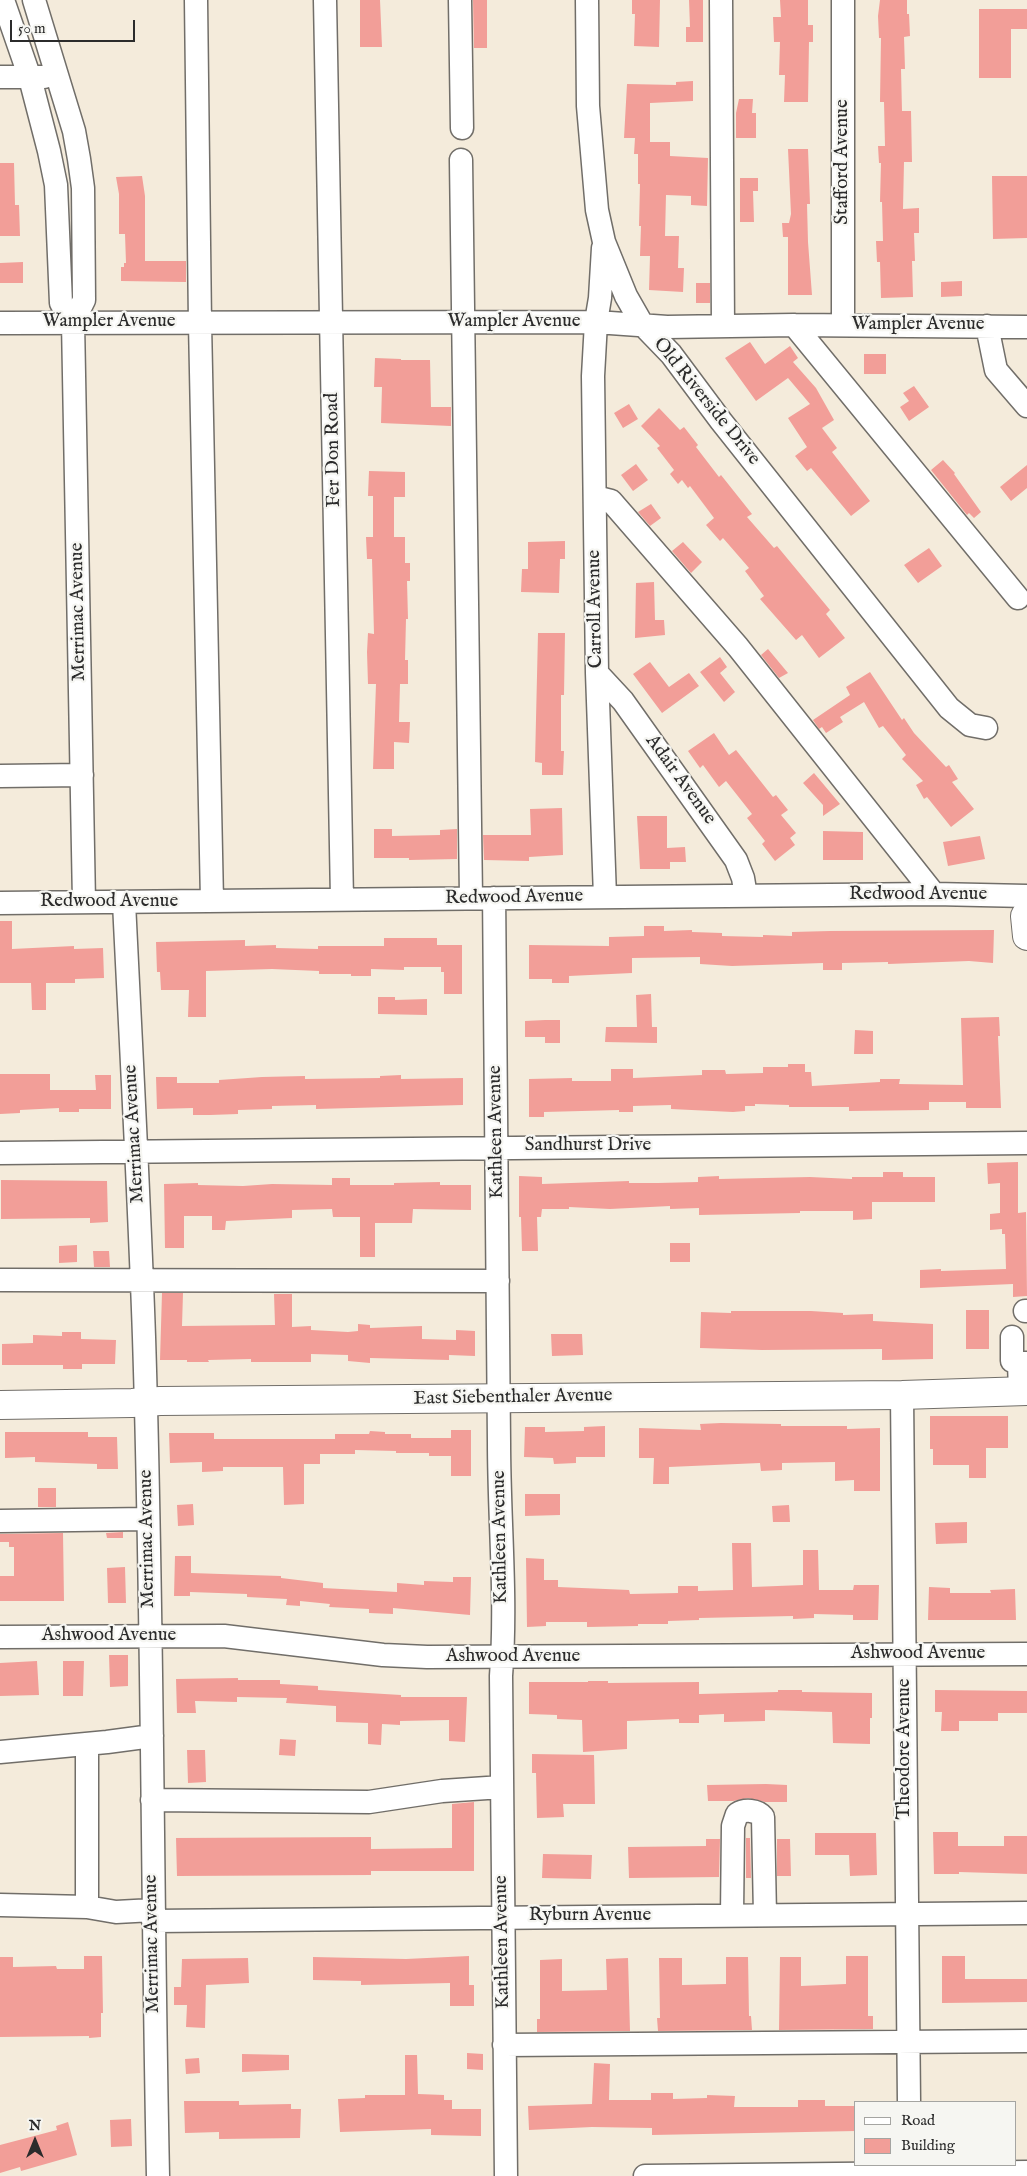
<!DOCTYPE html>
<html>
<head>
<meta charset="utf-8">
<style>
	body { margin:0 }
	#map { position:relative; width:1027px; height:2176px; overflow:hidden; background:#f4ebdb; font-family:"IM FELL English",serif }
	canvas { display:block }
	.legend { position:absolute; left:854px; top:2101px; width:162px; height:65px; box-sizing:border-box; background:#f6f6f2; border:1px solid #a5a5a2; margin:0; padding:6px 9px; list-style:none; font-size:15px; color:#2b2b2b }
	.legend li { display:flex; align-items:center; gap:10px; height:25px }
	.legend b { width:25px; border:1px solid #a5a5a2 }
	.north { position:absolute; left:10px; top:2116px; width:50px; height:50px; -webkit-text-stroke:4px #f6f6f2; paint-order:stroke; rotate:0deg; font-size:14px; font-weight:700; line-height:20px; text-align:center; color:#2b2b2b }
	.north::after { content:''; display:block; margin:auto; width:18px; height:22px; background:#2b2b2b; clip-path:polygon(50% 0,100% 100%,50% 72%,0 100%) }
	.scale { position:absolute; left:10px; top:20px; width:125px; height:22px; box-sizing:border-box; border:2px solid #2b2b2b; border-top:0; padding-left:6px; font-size:15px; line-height:18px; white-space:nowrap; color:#2b2b2b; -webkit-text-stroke:4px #f6f6f2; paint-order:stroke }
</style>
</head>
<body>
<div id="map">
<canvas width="1027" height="2176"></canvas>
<ul class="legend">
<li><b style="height:6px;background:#fff"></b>Road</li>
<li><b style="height:14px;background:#f29e98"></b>Building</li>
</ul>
<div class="north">N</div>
<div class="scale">50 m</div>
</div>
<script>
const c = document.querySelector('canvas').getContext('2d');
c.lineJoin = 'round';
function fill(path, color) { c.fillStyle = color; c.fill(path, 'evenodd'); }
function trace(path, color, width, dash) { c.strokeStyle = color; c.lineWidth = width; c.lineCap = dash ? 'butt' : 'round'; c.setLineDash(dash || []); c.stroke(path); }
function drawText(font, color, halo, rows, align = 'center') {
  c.font = font + ' "IM FELL English",serif'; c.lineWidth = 4.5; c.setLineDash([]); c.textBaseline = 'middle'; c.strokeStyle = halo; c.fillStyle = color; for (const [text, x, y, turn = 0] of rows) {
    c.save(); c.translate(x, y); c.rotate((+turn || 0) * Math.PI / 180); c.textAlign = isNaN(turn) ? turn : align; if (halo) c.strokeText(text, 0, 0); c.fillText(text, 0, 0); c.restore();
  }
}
fill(new Path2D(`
	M360,0H380L382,47H360Z
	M473,0H487V48H474Z
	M632,0H660L659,47L634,46L635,14H632Z
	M689,0H703V42H686V27H690Z
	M780,0H808V25H813V42H809L808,102H784L785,75H779L780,42H774L773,17H781Z
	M880,0H907V14H909L910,36L904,37L905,69H901L902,111H911L912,162H904L903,209L919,208V233H914L915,261H912L913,297L881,298L880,262H877L876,241H883L882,202H880L881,163H879L878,146H885L884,102H880L881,38H879L878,16Z
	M979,9H1027V29H1011V78H979Z
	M693,81V101L650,103V142H670V156L708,158L707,206L691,205V196L666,195L665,236H679L678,268H684L683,292L649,290L650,256H640L641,226H639L640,184H638V154H634L635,138H624L627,84L676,85V82Z
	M739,99H753L752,113H756V138H736V113Z
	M788,149H808L810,204H807L808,242L812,295H788V237H783L782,223H789L791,214Z
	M0,163H14L15,205H19L20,236H0Z
	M142,176L145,196V261H186V282L121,281V267H124V263H126L125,234H119V194L116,177Z
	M992,176H1027V238L993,239Z
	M740,178H758V191H753L754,222H740Z
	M23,262V283H0V263Z
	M962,281V296L941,297V282Z
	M696,283H710V303H696Z
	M750,342L765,364L790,346L798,358L793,362L816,388L834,420L822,428L837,448L832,452L870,501L851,516L811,468L807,471L795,456L807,447L788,418L810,404L788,378L756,401L725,358Z
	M864,354H886V374H864Z
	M375,358L401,359V360H430L431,407H451V426L381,423L382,387H374Z
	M914,386L929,407L909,421L900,407L909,401L903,393Z
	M629,404L638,419L623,428L614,413Z
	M659,408L680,430L684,427L698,445L696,447L719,477L721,475L752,514L747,517L774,548L777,546L830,610L826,614L845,638L819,658L802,635L796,640L760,599L764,596L745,571L749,568L723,538L720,541L706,525L714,518L690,486L688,488L682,480L678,484L670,474L674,470L657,448L660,446L641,426Z
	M943,460L955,473L954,474L981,512L974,518L969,513L967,515L931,470Z
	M636,464L648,480L633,491L621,475Z
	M1027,465V488L1011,501L1000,487Z
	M369,471L405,472V497H394V537H405V563H410V581H407L408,619H406L405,660H408V684H400L399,722H410L409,743L394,742V769H373L376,684H368L367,652L368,633L374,634L372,559H367L366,537H373V496H368Z
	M651,504L661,518L650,526L638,512Z
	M565,541V559H560L559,593L521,592L522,569H528V542Z
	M683,542L702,562L691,573L672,551Z
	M929,548L942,566L918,583L904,565Z
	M654,582L655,620H664L665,635L635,638L636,583Z
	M538,633H565L564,695H561V751H564L563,775H542V763L535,762Z
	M768,649L788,673L779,678L761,655Z
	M720,657L727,667L720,673L735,692L724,702L700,672Z
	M650,662L669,687L689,673L699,686L662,713L633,674Z
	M870,672L902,720L904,718L914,733L946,767L949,765L958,779L952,782L974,809L951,827L927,797L924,799L916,785L923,781L902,759L906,755L883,726L879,728L864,702L840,717L843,722L826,733L822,727L819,729L813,720L850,695L846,687Z
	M714,733L729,755L736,750L773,797L776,795L788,810L781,815L796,833L790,838L795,845L775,861L762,844L765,841L747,818L752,814L726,781L719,787L703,765L700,768L688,751Z
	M814,773L840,804L823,816V805L803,783Z
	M562,808L563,855L529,857V861L484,860L483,835H531L530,809Z
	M637,816H667V848L685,847L686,862H670V869H640Z
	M374,829H392V836L440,835V830L457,829V859L409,860V858H374Z
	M823,831L863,832V860H823Z
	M980,836L985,859L948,866L943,842Z
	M0,921H12V949L74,946V949L103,948L104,978L75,979V983H46V1010H32L31,983H0Z
	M644,926H664V931L692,930V932L722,933V936L763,937V935L792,936V932L830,931L994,930L993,963L969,961L888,964V962L842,963V970H823V963L732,966L700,964V957L632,958V973L569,976V983H552V979H529V945L609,946V937L644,936Z
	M384,938H437V945H462V994H444V972H441V967H404V970L371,969V976H351V974H319V971L272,969L206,971V1017H188L189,990H161L160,972H157L156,942L245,940V946L276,945V948L318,949V946H384Z
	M651,994L652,1027H657V1043L605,1042L606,1027H637L636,995Z
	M378,997H395V1000L427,999V1015L378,1014Z
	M999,1017L1000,1036H998L1001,1108H966V1102H929V1110L849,1111V1107H789V1105L755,1104V1106H745V1111L733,1112L671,1109V1105L633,1106V1112H619V1110L544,1112V1117H529V1079L572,1078V1081H611V1069H633V1078L702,1075V1070H725L726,1074L763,1073V1067H788V1064H805V1072H811L812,1086L880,1082V1079H900L899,1084L963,1085L961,1018Z
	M545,1020H560V1043H545V1037H525V1021Z
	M855,1030L873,1031V1054H854Z
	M0,1074H50V1090H96L95,1075H111V1109H79V1112H59V1108L20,1110V1113L0,1114Z
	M401,1075V1079L463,1078V1105L316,1109V1105L272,1106V1109L238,1110V1114L210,1115H193V1108L157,1109L156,1077H177V1083H219V1080L262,1077L305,1076V1079L380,1078V1076Z
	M1018,1162V1213L1026,1212L1027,1296L1013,1297V1284L920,1288V1270L941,1269V1271L1006,1269L1005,1234H1002V1229L990,1230V1214L1000,1213V1183L988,1184L987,1163Z
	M883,1172H903V1177H935V1202H872V1219L853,1220V1211H800V1213L699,1215V1208L670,1209V1206L610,1209L569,1207V1209H542L541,1217H537L538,1251H522L521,1217H519V1176L542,1177V1184L629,1181V1183H658L698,1182V1177L719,1176V1179L810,1177L852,1179V1177H883Z
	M332,1178H350V1185H394V1183L440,1182V1185H471V1210L413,1209L412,1223H375V1257H360V1217H333L332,1209L292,1210V1218L226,1221L225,1230H212V1216H184V1248H165L164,1184L198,1183V1185L243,1186L272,1184L332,1185Z
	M1,1180L107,1181L108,1222L90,1223V1218L1,1219Z
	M670,1243H690V1262H670Z
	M77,1245V1262L59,1263V1246Z
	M93,1251H109L110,1267H94Z
	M162,1293H183L182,1326L275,1325L274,1294H292V1327L311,1326V1330L348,1332L358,1331V1324L370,1325V1328L422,1326V1339L456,1340V1330L475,1331V1356L449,1355V1360L370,1358V1363L348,1361V1355L311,1354V1362H251V1359L208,1360L209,1362H187V1360H160Z
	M966,1310H989V1349H966Z
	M731,1311H811L843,1313V1315L873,1314V1321L933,1324V1359L882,1360V1349L762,1350L700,1348L701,1312L731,1313Z
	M62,1332H81V1339L116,1340L115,1364H82V1369H63V1365H2V1344L33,1343V1335L62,1336Z
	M551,1334H582L583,1355L552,1356Z
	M930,1416H1008V1448H986V1478H969V1465H933V1449H930Z
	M721,1423L781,1424V1426H847V1429L880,1428V1491H854V1480L835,1481V1462L782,1463V1470L761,1471L760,1463L669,1467V1484H653L654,1458H639V1428L701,1430L700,1424Z
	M605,1426V1457H576V1463L554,1464L553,1458L524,1457L525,1427H545V1432L584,1431V1427Z
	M451,1430H471V1476H451V1456H429V1453H396V1451L355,1450V1454H320V1464H304V1504L284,1505L283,1467H223V1471L202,1472V1462L170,1463L169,1433H214V1439H335V1434H369L370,1431L385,1432V1434H411V1438H451Z
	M5,1432H88V1437H117L118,1469H97V1464L35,1462V1457L5,1458Z
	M38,1488H56V1507H38Z
	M525,1494H560V1515L525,1516Z
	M193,1504L194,1525L178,1526L177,1505Z
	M789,1505L790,1522H773L772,1506Z
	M967,1522V1543L936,1544L935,1523Z
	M123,1532V1538H107L106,1533Z
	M63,1533L64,1601H0V1576H14V1547H9V1542H0V1534Z
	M732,1543H751L752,1587L803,1585V1550H818L819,1590H853L854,1585H879L878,1620H853V1615L814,1614V1618L793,1619V1616L699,1618V1620L668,1621V1624H638V1626L587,1627V1622H546V1626L527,1627L526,1558L544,1559V1580H558V1587L629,1590L630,1594L678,1593V1586H698V1591L733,1590Z
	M175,1556H191V1573L281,1576V1578L323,1583V1588L397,1592V1583L424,1585V1581L453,1582V1577H471L470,1615L393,1608V1614L369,1613V1609L329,1607L330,1604L300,1601V1606L286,1605L287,1599L247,1597V1594L190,1592V1596H174Z
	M125,1567L126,1603H108L107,1568Z
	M929,1587L950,1588V1593H991L990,1590L1015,1589L1016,1620H928Z
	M109,1655H128V1686L110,1687Z
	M37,1661L39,1695L0,1696V1663Z
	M63,1661H84L83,1696H63Z
	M238,1678V1680H280V1684L318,1686V1690L401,1695V1697H467L465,1742L449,1741V1720L400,1721V1725L382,1724L381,1745L368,1744V1723L336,1722V1706L286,1703L287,1698L237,1697V1702L195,1701L196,1713H177L176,1679Z
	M588,1681H608V1683L699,1682V1694L778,1692V1690H802V1692L872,1693V1718H870V1744L833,1743L832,1712L765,1710V1721L724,1722V1714L699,1715V1723H679V1719L627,1721V1749L583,1752L582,1720L557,1719V1715L529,1714V1682H588Z
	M935,1690L1027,1691V1713H998V1721H959V1731H941L942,1712H935Z
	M280,1739L296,1740L295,1756L279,1755Z
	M187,1750H205L206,1782L188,1783Z
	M532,1754L594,1755L595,1804H563L564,1817L537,1818L536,1773H532Z
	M766,1784L787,1785V1802H765L748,1798L733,1801H708L707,1785Z
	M474,1802V1871H371V1875L177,1876L176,1838L371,1837V1849L452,1848V1804Z
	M933,1832H958V1846H1004V1836H1027V1874L959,1872V1874H934Z
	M815,1833H876L877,1875L850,1876L849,1855H815Z
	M746,1838H750L751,1878H746Z
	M706,1839H720L719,1877L629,1878L628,1847L706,1846Z
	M777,1839H790L791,1876H777Z
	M543,1854L592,1855L591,1879L542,1878Z
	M84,1956H102L103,2013H101V2037L89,2038V2036L0,2037V1957H13V1967L56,1966L57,1969H84Z
	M469,1956V1985H474V2006H450V1983L361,1985V1981L313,1980V1957L406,1959Z
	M846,1956H868V2016H873V2029L779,2030L780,1957H801V1986L846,1984Z
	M942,1956H965V1979H1027V2002L942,2003Z
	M726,1957H748L749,2016H751L752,2030L658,2031L657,2018H660L659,1958H682V1985L726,1984Z
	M248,1958L249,1983L206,1985L205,2028L186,2027L187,2005H174V1987H181L182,1959Z
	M628,1958L630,2031L537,2032V2019H540V1960L562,1959V1991L607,1990L606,1959Z
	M467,2053L483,2054V2070L467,2069Z
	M242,2054L289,2055V2070L242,2072Z
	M405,2055H417L418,2094L444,2095V2100H452V2109H481V2136L431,2135V2129L340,2132L338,2099L365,2098V2095H405Z
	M199,2058L200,2073L186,2074L185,2059Z
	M594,2063L610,2064L609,2100H651V2093H673V2099L707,2098V2095L735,2096L734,2107H798V2100H825V2106H856V2131L652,2135V2128L592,2127L529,2130L528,2106L592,2104Z
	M184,2101H239V2105L291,2104V2109H301L300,2138L219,2139V2132L185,2133Z
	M131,2119L132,2146L111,2147L110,2120Z
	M68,2122L77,2155L21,2171L20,2167L0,2173V2145L57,2130L56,2126Z`), '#f29e98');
const minor = new Path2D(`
	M3,0L30,78L49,151L56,185L61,303L73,322
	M34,0L74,131L79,159L83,188L84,300L73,322L84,902
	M196,0L200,323L212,901
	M325,0L342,899
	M460,0L462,128
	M587,0L588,106L597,210L604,242L626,296L642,324L671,354L721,421L949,708L970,725L986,728
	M721,0L723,325
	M0,77H44
	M461,160L471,898
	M603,248L600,298L596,322L593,376L597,673L605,897
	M0,323L596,322L667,327L794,325L1027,327
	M794,325L1018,598
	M843,325V0
	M987,326L996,370L1027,406
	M595,497L611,501L738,647L934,894
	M597,673L623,701L736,860L743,878L746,896
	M0,776L82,775
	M494,898C497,1079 499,1260 499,1442C499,1520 507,1598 501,1676L506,2176
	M124,902C131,1047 139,1192 144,1337C153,1616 152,1896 158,2176
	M0,903L934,894L1027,896
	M0,1153L1027,1143
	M0,1280L498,1281
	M1025,1311H1027
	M1012,1337V1361L1019,1363
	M1020,1391L1019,1363H1027
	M902,1395L909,2102
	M0,1521L147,1519
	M0,1637L224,1636L383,1655L427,1657L1027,1654
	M0,1752L107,1742L152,1736
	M152,1800L369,1802L442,1791L502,1787
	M0,1905L87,1907L116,1912L153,1910
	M87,1907V1744
	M732,1915L733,1826L737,1814C745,1809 757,1810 763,1817L765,1915
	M153,1921L1027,1913
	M504,2045L1027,2041
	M645,2176L1027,2172`);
const major = new Path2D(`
	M1027,913L1025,916L1027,936
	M0,1405L132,1403L160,1401L902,1395L1027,1391`);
trace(minor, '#716e69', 25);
trace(major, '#716e69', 30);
trace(minor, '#fff', 22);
trace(major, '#fff', 28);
drawText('19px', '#2b2b2b', '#f6f6f2', [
	["Stafford Avenue",843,162,-90],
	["Wampler Avenue",109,322],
	["Wampler Avenue",514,322],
	["Wampler Avenue",918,325],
	["Old Riverside Drive",706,402,51],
	["Fer Don Road",334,450,-91],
	["Carroll Avenue",596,609,-91],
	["Merrimac Avenue",79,612,-91],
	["Adair Avenue",680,780,54],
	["Redwood Avenue",918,895],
	["Redwood Avenue",514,898,-1],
	["Redwood Avenue",109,902],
	["Kathleen Avenue",497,1132,-91],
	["Merrimac Avenue",135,1134,-93],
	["Sandhurst Drive",588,1146],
	["East Siebenthaler Avenue",513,1398,-1],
	["Kathleen Avenue",501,1537,-91],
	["Merrimac Avenue",148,1539,-91],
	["Ashwood Avenue",109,1636],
	["Ashwood Avenue",918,1654],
	["Ashwood Avenue",513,1657],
	["Theodore Avenue",905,1749,-90],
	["Ryburn Avenue",590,1916],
	["Kathleen Avenue",503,1942,-91],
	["Merrimac Avenue",153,1944,-91]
]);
</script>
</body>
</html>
